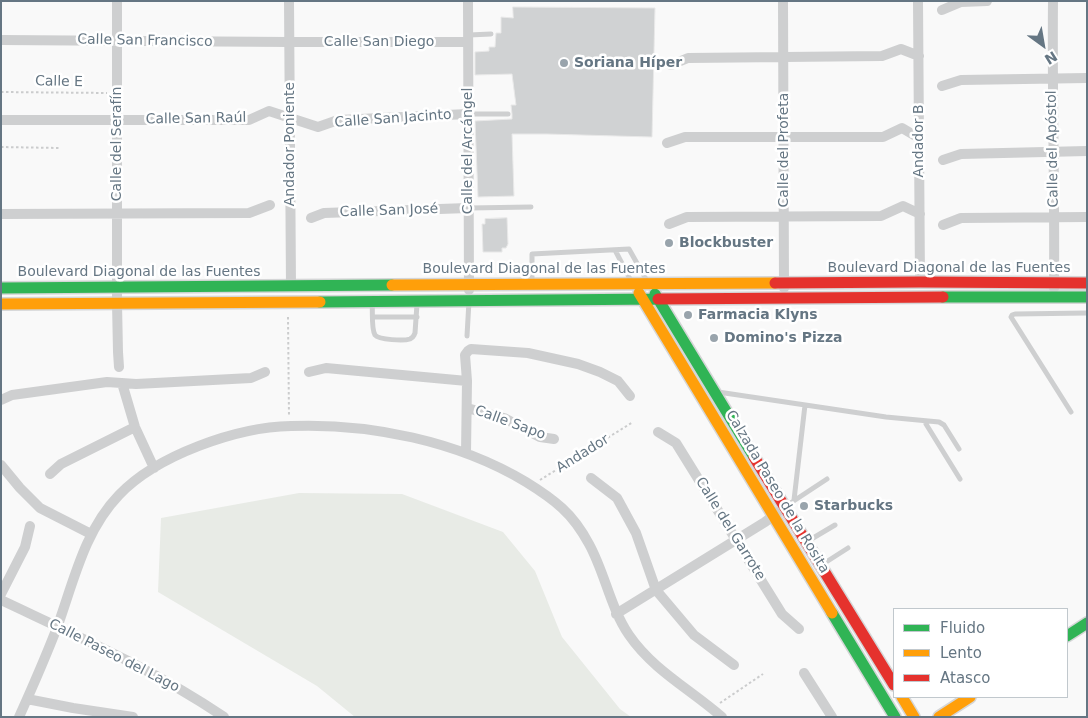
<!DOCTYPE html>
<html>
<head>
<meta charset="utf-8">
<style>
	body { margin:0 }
	#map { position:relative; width:1088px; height:718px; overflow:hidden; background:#f9f9f9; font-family:"DejaVu Sans",sans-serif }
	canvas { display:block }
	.frame { position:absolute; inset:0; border:2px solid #657683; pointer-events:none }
	.legend { position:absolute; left:893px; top:608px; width:175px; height:90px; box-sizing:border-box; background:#fff; border:1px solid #c1c8cd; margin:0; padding:6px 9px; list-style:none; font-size:15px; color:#657683 }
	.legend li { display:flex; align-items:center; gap:10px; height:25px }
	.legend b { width:25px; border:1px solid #c1c8cd }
	.north { position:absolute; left:1018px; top:20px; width:50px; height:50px; -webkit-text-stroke:4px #fff; paint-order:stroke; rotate:148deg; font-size:14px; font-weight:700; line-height:20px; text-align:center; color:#657683 }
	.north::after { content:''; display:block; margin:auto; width:18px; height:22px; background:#657683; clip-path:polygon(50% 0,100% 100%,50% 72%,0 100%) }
</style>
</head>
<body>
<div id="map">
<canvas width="1088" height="718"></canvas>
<div class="frame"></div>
<ul class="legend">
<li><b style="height:6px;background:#30b455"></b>Fluido</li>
<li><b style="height:6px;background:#ff9f0a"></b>Lento</li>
<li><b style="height:6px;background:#e5322d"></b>Atasco</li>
</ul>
<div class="north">N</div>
</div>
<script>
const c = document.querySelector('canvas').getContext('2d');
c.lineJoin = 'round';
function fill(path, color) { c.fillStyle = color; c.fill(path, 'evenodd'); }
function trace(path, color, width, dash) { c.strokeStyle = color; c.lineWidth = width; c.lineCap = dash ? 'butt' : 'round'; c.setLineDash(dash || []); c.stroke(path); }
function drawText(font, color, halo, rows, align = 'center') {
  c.font = font + ' "DejaVu Sans",sans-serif'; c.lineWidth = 5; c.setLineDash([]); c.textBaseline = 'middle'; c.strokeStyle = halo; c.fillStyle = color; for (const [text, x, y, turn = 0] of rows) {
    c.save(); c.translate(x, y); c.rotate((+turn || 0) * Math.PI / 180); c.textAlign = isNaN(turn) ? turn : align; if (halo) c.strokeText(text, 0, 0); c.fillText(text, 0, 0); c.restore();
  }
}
fill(new Path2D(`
	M299,493L402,494L503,532L535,571L562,637L620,709L631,717H355L317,686L158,592L161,518Z`), '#e8ebe6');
const building = new Path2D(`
	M513,7L655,8L652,137L547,134H512L514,196L478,197L475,121L512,119V114L511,105H516L512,74L475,75V52L489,51V47H495L496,33H501V17L513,18Z
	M507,218L508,244L506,248H502V252H483L482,224H485V219Z`);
fill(building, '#d0d2d3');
trace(building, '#e8e8e8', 1);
const fast = new Path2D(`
	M1,288L392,285
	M655,294L754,457
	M943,297H1087
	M320,302L658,299
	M832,613L895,717
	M1067,636L1087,623`);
const slow = new Path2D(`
	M392,285L775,283
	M639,293L832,613
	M1,304L320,302
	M902,697L914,717
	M939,717L970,697`);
const jam = new Path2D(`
	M775,283L920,282L1087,283
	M658,299L943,297
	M754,457L894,685`);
trace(fast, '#d5d6d7', 14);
trace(slow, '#d5d6d7', 14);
trace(jam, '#d5d6d7', 14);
trace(new Path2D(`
	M1,92L107,93
	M1,147L60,148
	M288,317L289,417
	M540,480L633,422
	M720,703L763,674`), '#cbcccd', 2, [2.5, 2.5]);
trace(new Path2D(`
	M469,35L491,34
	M468,114H508
	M469,208L531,207
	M615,250L631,281
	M532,282V254L629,249L647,281
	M372,303C373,310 371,329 375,335C379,340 404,341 410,339C414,337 413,337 415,333L417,304
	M373,317H417
	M467,336L469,301
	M718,392L886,417L939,422L944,425L959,449
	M1071,412L1011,317L1012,315L1015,314L1087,313
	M926,424L960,479
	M794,500L805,405
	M786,506L827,479
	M808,541L835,525
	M823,564L848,548`), '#cecfd0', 5);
trace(new Path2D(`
	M117,1V303L118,352L119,367
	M289,1L291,286
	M468,1L469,290
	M783,1L784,288
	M918,1L920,282
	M1053,1C1052,97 1055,192 1054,288
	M942,10L961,2L987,1
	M1,40L289,42H468
	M671,65L688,58L882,56L901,49L919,56
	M942,86L961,80L1087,78
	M1,120H249L269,111L318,127L338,120L468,114
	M667,143L685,137H883L902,128L919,138
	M943,160L961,154L1087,151
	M1,214L249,213L270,205
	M311,218L324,213L468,208
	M669,224L687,217L881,216L903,206L920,214
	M943,225L961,218L1087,217
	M309,372L326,368L467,381
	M122,383L135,427L154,468
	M1,400L12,395L107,382L136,384L251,378L265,372
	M467,408L504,418L540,437L554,439
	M658,432L676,443L782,614L799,629
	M466,453L467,381L465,355L468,351L471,349L528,353L578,364L600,372L618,381L630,396
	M1,465L20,488L40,508L91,534
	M50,474L61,464L135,427
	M591,478L617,498L636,533L656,590L694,635L734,665
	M1,594L25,547L30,526
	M1,600C77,636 155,670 224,717
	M616,614L765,522L778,512
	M804,673L832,717
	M27,699L73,708L133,717
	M19,717C33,686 46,656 58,625C74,580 85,530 119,495C157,455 237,427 291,426C370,423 458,441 526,482C539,490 551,498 562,508C573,518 582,531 589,544C605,573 610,607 629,635C653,670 690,689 722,717`), '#cecfd0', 10);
trace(fast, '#30b455', 11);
trace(slow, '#ff9f0a', 11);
trace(jam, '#e5322d', 11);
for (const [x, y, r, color] of [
	[564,63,5,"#99a4ac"],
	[669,243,5,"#99a4ac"],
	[688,315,5,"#99a4ac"],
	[714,338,5,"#99a4ac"],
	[804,506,5,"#99a4ac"]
]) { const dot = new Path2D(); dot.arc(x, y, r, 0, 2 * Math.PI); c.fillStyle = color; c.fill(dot); trace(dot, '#fff', 2); }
drawText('14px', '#657683', '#fff', [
	["Calle San Francisco",145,41,1],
	["Calle San Diego",379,42],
	["Calle E",59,82,1],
	["Calle San Raúl",196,119,-1],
	["Calle San Jacinto",393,119,-4],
	["Andador B",919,141,-90],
	["Calle del Serafín",117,144,-90],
	["Andador Poniente",290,144,-90],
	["Calle del Apóstol",1053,149,-91],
	["Calle del Profeta",784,150,-90],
	["Calle del Arcángel",468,151,-90],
	["Calle San José",389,211,-2],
	["Boulevard Diagonal de las Fuentes",949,268],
	["Boulevard Diagonal de las Fuentes",544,269],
	["Boulevard Diagonal de las Fuentes",139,272],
	["Calle Sapo",510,423,20],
	["Andador",583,454,-32],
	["Calzada Paseo de la Rosita",777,492,59],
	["Calle del Garrote",730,529,58],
	["Calle Paseo del Lago",114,656,27]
]);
drawText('bold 14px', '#657683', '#fff', [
	["Soriana Híper",574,63],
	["Blockbuster",679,243],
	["Farmacia Klyns",698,315],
	["Domino's Pizza",724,338],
	["Starbucks",814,506]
], 'left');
</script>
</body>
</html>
